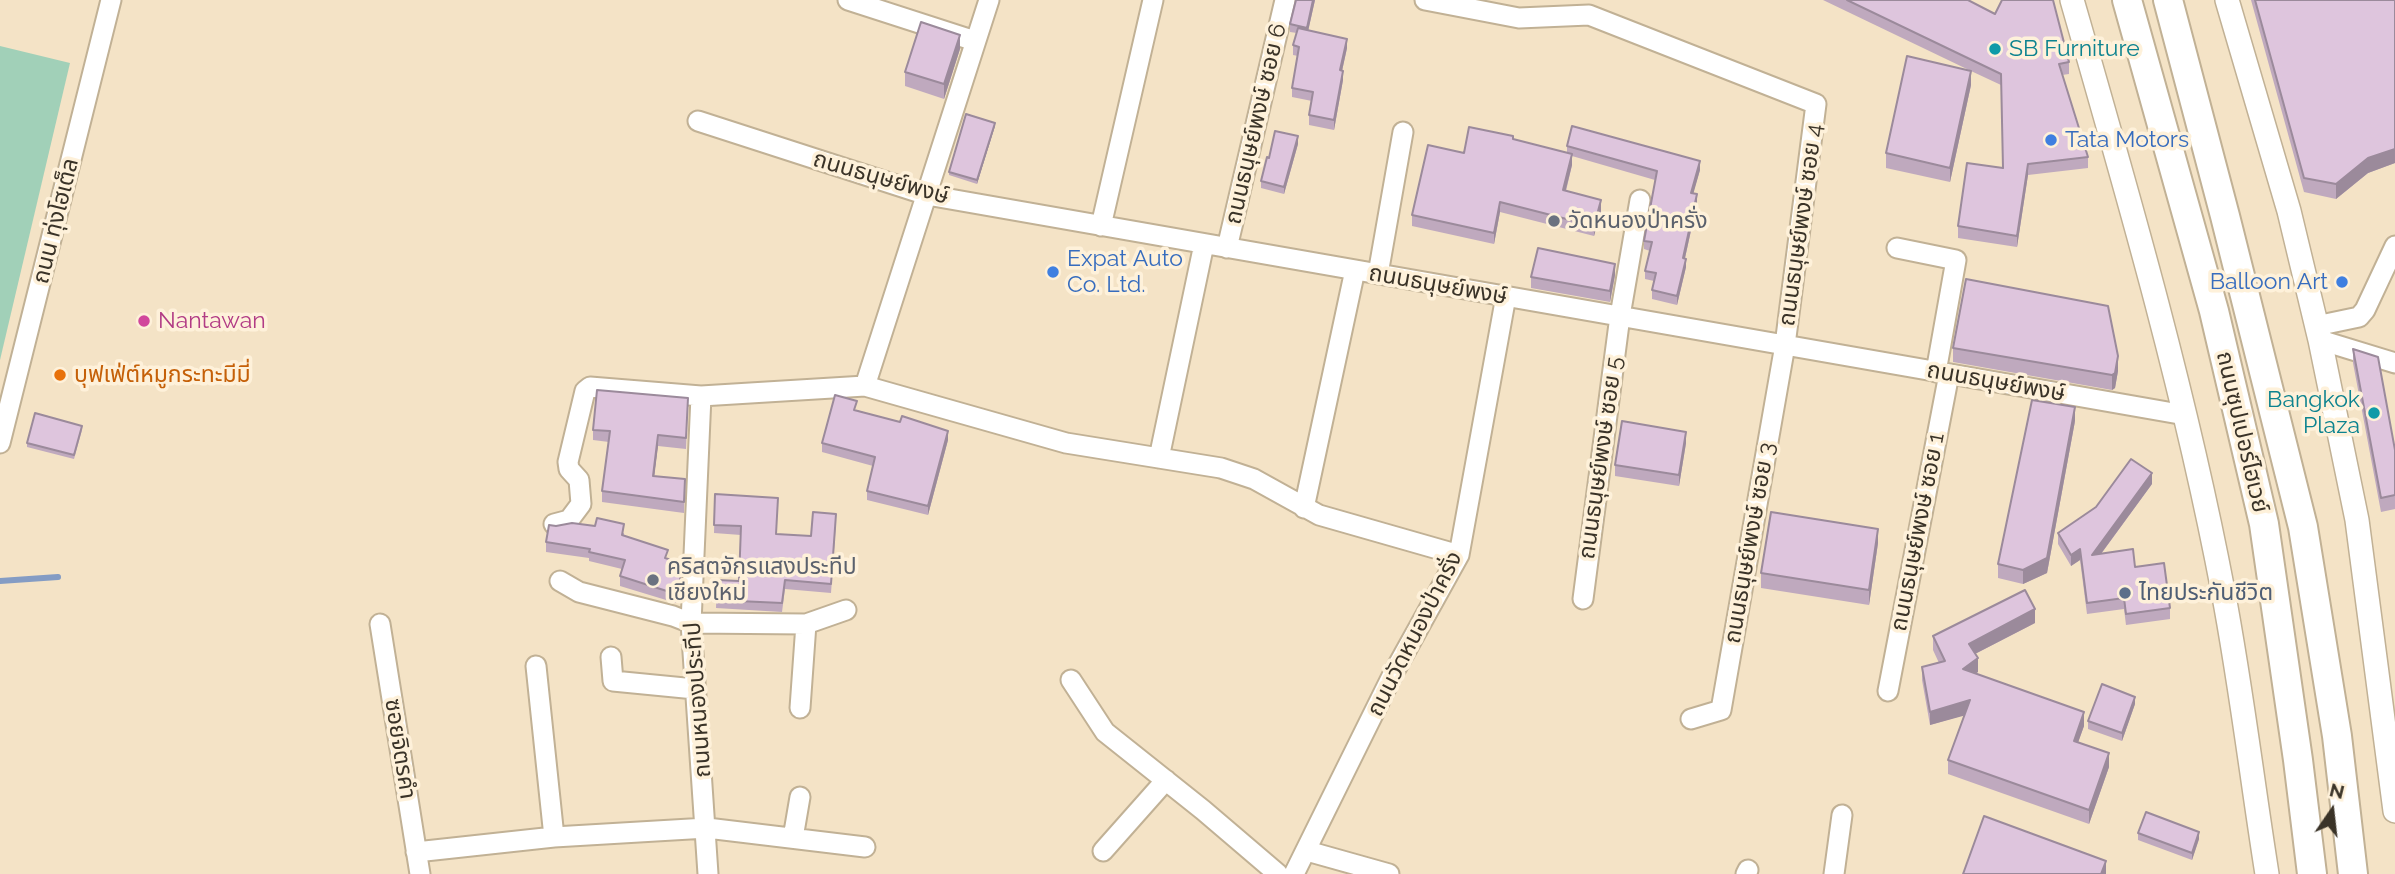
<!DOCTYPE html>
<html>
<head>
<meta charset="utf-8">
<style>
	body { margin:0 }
	#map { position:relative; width:2395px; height:874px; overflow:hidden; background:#f4e3c6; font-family:Raleway,sans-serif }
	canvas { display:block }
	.north { position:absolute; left:2297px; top:776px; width:70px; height:70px; -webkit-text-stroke:5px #fef1da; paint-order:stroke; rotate:14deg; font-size:19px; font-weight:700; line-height:28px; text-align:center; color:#3a3328 }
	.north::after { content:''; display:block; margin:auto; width:24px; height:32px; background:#3a3328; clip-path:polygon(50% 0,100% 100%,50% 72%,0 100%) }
</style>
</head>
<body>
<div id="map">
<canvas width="2395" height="874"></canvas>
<div class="north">N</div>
</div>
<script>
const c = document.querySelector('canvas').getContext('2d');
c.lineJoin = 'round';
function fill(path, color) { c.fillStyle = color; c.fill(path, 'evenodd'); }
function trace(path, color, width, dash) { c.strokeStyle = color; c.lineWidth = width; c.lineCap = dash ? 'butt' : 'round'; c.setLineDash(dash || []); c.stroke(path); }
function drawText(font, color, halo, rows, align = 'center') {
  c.font = font + ' Raleway,"Noto Sans Thai",sans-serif'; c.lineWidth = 7; c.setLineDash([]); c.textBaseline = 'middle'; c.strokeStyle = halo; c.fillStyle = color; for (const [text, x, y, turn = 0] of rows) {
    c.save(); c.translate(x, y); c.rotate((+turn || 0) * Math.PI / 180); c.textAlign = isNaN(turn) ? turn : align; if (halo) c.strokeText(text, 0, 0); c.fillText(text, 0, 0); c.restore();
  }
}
fill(new Path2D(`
	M0,46L70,63L0,360Z`), '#a1d0b8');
trace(new Path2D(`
	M0,581L58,577`), '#849cc4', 6);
const minor = new Path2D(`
	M848,0L975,41
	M1425,0L1519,18L1589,15L1816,104L1785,345L1721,710L1691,719
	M698,121L927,195L2185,415
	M1101,226L1153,0
	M1227,248L1285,0
	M1897,248L1956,260L1936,372
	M1378,274L1403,132
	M2316,326L2359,317L2365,310L2395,246
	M2320,340L2395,363
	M865,386L989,0
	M701,396L691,623L708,874
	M0,443L111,0
	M1159,458L1204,244
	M1304,508L1355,270
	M554,524L569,520L581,504L579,480L569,469L568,462L585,391L590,387L701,396L865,386L1066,443L1221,468L1254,479L1319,515L1459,555
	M560,581L579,592L673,616L691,623L806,624L846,610
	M1583,599L1620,316L1640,200
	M380,624L420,874
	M611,657L613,681L695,689
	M536,666L554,837
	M1071,680L1105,732L1203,810L1278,874
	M1888,691L1949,374
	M800,708L806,624
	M793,838L800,797
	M1103,851L1166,780
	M1307,851L1389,874
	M416,852L554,837L707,828L865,847
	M1294,874L1394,672L1459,555L1506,296
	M1746,874L1748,870
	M1834,874L1842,815`);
const major = new Path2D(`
	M2072,0C2128,195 2185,391 2223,591C2241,685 2252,780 2267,874
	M2227,0L2289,211L2320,340L2357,520L2395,811`);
const highway = new Path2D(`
	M2127,0L2214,311L2264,524L2298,760L2312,874
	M2168,0L2225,216L2303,527L2337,736L2353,874`);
trace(minor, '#c1b195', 23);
trace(major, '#c1b195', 26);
trace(highway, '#c1b195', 32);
trace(minor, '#fff', 19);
trace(major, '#fff', 23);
trace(highway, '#fff', 28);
fill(new Path2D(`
	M1296,0H1315L1308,31L1347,48L1342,71L1343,80L1334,130L1309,125V115L1312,101L1292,97V88L1298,56L1293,55V45L1297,33L1290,32V24Z
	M1823,0H1968L2069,62V74L2062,75L2088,157V168L2028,175L2017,247L1958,238V226L2003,168L2001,85L1971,71V85L1950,182L1886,168V153L1971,71Z
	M2251,0H2395V163L2368,173L2336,199L2304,192Z
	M960,49L944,99L905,86V72Z
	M995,126L977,184L949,175V172Z
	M1513,139L1567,153V146L1700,170L1693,193L1697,203L1685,258L1686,267L1677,305L1652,299V290L1654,281L1645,279V271L1650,251L1644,249V241L1655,180L1572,156V165L1566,191L1601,211L1594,236L1500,212L1494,244L1412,226V215L1464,153Z
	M1298,144L1284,194L1261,188V181L1269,158Z
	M1615,275L1610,302L1531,288V277Z
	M1953,348L2118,371L2115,388L2112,390L1953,362Z
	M2353,349L2395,450V509L2381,512L2353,363Z
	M688,398L686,449L658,446L654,476L685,479L684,513L602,502V491L609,442L593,440V430Z
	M857,410L948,440L928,515L867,500V491L873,466L822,452V443Z
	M2075,421L2047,573L2023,584L1998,578V564Z
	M82,430L74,459L27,447V443Z
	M1686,443L1679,486L1615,476V465Z
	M2152,484L2101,554L2135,567L2170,608V619L2126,625L2124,609L2087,614L2080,560L2071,566L2058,544V533Z
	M715,494L777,534L811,536L836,523L831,593L785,589L782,612L716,608L717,580L739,581L741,535L714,533Z
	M556,526H595L624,533V536L668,559L680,592L676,603L620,586V576L622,569L589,561V558L546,552V542Z
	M1878,543L1869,605L1761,588V573Z
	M2035,623L1975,654L1978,672L1976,673L2084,726L2078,742L2109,767L2089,824L1948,774V760L1964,715L1930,725L1922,680V667L1939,663L1933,650V636Z
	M2135,704L2122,741L2088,729V721Z
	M2138,833L2199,839L2192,860L2138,840Z`), '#bfa9be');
fill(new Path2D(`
	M1313,0H1315L1307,36V28Z
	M960,35V49L944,99V84Z
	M1347,39V48L1340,80V70Z
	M1343,71V80L1334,130V120Z
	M1971,71V85L1950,182V168Z
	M995,123V126L977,184V180Z
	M1298,136V144L1284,194V187Z
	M2395,149V163L2368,173L2336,199V184L2368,158Z
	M1572,154V165L1563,201V190Z
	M1700,161V170L1691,202V193Z
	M2028,164V175L2017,247V236Z
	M1697,194V203L1683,267V258Z
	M1601,200V211L1594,236V226Z
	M1500,202V212L1494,244V233Z
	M1686,259V267L1677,305V296Z
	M1615,264V275L1610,302V291Z
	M2118,356V371L2115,388L2112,390V375Z
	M2075,407V421L2047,573L2023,584V570Z
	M948,431V440L928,515V506Z
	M1686,432V443L1679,486V475Z
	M658,435V446L653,487V476Z
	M2152,473V484L2092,566V555Z
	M1878,529V543L1869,605V590Z
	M2080,549V560L2071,566V555Z
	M681,563L680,592L676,603V594Z
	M2035,609V623L1969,657V644Z
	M1978,658V672L1963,682V669Z
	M2135,697V704L2122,741V733Z
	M1970,700V714L1930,725V712Z
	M2084,712V726L2074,754V741Z
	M2109,753V767L2089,824V810Z
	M2199,832V839L2192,860V853Z
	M2106,861V874H2101Z`), '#9b8a9b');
const building = new Path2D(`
	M1296,0H1313L1307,28L1290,24Z
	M1847,0H1968L1995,14L2002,0H2053L2069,62L2059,64L2088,157L2028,164L2017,236L1958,226L1967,163L2003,168L2001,74Z
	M2255,0H2395V149L2368,158L2336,184L2304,178Z
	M921,22L960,35L944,84L905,72Z
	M1298,28L1347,39L1340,70L1343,71L1334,120L1309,115L1313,92L1292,88L1299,47L1293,45Z
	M1907,56L1971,71L1950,168L1886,153Z
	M966,114L995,123L977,180L949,172Z
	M1572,126L1700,161L1691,193L1697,194L1683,258L1686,259L1677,296L1652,290L1656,273L1645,271L1652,242L1644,241L1657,171L1567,146Z
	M1469,127L1513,136V139L1572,154L1563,190L1601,200L1594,226L1500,202L1494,233L1412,215L1428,145L1464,153Z
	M1275,131L1298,136L1284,187L1261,181L1267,157L1269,158Z
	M1538,248L1615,264L1610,291L1531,277Z
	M1966,279L2108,306L2118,356L2115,373L2112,375L1953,348Z
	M2353,349L2378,357L2395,450V495L2381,498Z
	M597,390L688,398L686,438L658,435L653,476L685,479L684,502L602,491L610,431L593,430Z
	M835,395L857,401L854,410L900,422L902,416L948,431L928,506L867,491L875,457L822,443Z
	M2032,400L2075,407L2047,558L2023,570L1998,564Z
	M35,413L82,426L74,455L27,443Z
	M1622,421L1686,432L1679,475L1615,465Z
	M2131,459L2152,473L2092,555L2133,549L2135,567L2164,563L2170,608L2126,614L2124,598L2087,603L2080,549L2071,555L2058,533L2096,507Z
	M715,494L778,498L776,534L811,536L813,512L836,514L831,584L785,580L782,603L716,600L717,580L739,581L741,526L714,525Z
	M1771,512L1878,529L1869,590L1761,573Z
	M597,518L624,524L622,535L668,550L665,558L681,563L680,582L676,594L620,576L625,560L589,552L590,549L546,542L549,525L556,526L572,523L595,526Z
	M2025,590L2035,609L1969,644L1978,658L1963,669L2084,712L2074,741L2109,753L2089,810L1948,760L1970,700L1930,712L1922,667L1945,661L1933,636Z
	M2102,684L2135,697L2122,733L2088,721Z
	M2146,812L2199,832L2192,853L2138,833Z
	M1984,816L2106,861L2101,874H1963Z`);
fill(building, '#dec5dd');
trace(building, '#9b8a9b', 2);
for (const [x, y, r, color] of [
	[1995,49,7,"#0f9aa8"],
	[2051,140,7,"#3f7fe0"],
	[1554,221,7,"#6b7280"],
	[1053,272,7,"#3f7fe0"],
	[2342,282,7,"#3f7fe0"],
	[144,321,7,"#d1479c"],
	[60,375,7,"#e8710a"],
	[2374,413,7,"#0f9aa8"],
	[653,580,7,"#6b7280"],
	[2125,593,7,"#5c6f8a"]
]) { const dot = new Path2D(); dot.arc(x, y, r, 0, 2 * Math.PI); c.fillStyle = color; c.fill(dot); trace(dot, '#fef1da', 2.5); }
drawText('23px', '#0d838f', '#fef1da', [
	["SB Furniture",2009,49],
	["Bangkok",2360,400,"right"],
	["Plaza",2360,426,"right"]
], 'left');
drawText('23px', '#3a3328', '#fef1da', [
	["ถนนธนุษย์พงษ์ ซอย 6",1256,124,-77],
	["ถนนธนุษย์พงษ์",881,178,16],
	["ถนน ทุ่งโฮเต็ล",56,221,-76],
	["ถนนธนุษย์พงษ์ ซอย 4",1801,225,-82],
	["ถนนธนุษย์พงษ์",1438,285,10],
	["ถนนธนุษย์พงษ์",1996,382,10],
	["ถนนซุปเปอร์ไฮเวย์",2242,432,77],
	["ถนนธนุษย์พงษ์ ซอย 5",1601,458,-82],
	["ถนนธนุษย์พงษ์ ซอย 1",1918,532,-79],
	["ถนนธนุษย์พงษ์ ซอย 3",1750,543,-80],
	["ถนนวัดหนองป่าครั่ง",1415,634,-63],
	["ถนนหนองประทีป",698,700,-94],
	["ซอยจิตรคำ",400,749,81]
]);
drawText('23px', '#366cbe', '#fef1da', [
	["Tata Motors",2065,140],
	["Expat Auto",1067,259],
	["Co. Ltd.",1067,285],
	["Balloon Art",2328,282,"right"]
], 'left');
drawText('23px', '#5b616d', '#fef1da', [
	["วัดหนองป่าครั่ง",1568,221],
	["คริสตจักรแสงประทีป",667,567],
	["เชียงใหม่",667,593]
], 'left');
drawText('23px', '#b23c85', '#fef1da', [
	["Nantawan",158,321]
], 'left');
drawText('23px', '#c56008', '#fef1da', [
	["บุฟเฟ่ต์หมูกระทะมีมี่",74,375]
], 'left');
drawText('23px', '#4e5e75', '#fef1da', [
	["ไทยประกันชีวิต",2139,593]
], 'left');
</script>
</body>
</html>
